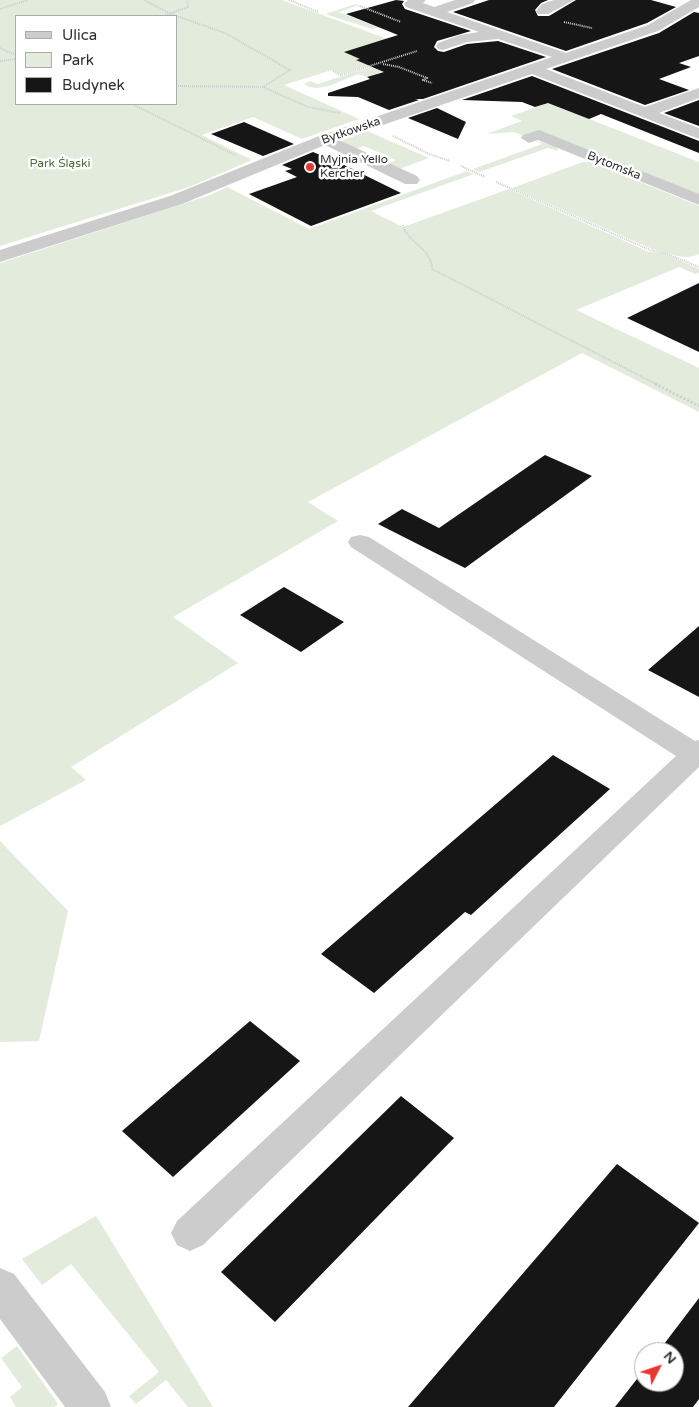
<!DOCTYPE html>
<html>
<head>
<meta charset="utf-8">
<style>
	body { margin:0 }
	#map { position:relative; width:699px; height:1407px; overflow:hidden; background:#fff; font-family:"Varela Round",sans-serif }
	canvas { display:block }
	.legend { position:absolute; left:15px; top:15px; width:162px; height:90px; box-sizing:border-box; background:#fff; border:1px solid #acacac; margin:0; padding:6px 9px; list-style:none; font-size:15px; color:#2f2f2f }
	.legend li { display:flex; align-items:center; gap:10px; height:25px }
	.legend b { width:25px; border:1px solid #acacac }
	.north { position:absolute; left:634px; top:1342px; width:50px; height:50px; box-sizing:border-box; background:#fff; border:1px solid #acacac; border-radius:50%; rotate:49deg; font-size:14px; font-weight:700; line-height:20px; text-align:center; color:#2f2f2f }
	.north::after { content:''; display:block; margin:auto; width:18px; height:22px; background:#e8352f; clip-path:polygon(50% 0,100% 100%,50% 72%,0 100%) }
</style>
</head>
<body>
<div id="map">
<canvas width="699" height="1407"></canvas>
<ul class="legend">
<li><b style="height:6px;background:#ccc"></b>Ulica</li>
<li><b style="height:14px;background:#e3ecdc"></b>Park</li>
<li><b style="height:14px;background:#161616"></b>Budynek</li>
</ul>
<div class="north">N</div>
</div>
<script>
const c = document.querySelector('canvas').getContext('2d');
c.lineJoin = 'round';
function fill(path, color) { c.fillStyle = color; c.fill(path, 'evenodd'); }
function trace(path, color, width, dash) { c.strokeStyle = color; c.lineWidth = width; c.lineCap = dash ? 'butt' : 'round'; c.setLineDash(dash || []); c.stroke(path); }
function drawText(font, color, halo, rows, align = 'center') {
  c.font = font + ' "Varela Round",sans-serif'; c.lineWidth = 5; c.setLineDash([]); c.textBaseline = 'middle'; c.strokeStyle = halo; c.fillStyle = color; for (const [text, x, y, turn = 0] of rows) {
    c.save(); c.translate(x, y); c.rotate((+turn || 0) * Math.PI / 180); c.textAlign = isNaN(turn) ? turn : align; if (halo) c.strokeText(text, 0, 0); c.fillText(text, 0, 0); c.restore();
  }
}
fill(new Path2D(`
	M0,0H282L417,50L341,74L332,70L284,85L359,119L302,139L253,117L202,135L252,160L189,187L0,246ZM16,16H176V104H16Z
	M356,4L366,9L356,6L339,12L377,27L400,22L372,29L325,14Z
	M379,64L387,70L366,77L358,74C343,79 319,95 304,84L310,81L318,84Z
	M548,103L699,162V195L540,131L525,136L513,132L486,134L522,121L511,116Z
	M367,131L429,158L399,169L387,164L396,160L364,146L355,149L343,142V140Z
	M536,141L557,146L558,151L548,148L479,172L473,169L542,144Z
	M583,162H591L699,206V254C682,262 670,252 652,249L512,188Z
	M467,171L474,174L371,211L403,227L509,189L649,252L664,253L699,269V273L695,274L679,267L576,310L699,368V412L582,353L308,502L338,521L173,617L238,663L71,767L86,780L0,826V263L210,195L227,187L309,229Z
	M0,841L68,911L39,1041L0,1042Z
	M96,1216L213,1407H188L166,1380L136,1404L129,1396L159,1372L71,1264L42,1285L22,1259Z
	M17,1346L58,1404L54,1407H16L10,1397L22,1387L1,1358Z`), '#e3ecdc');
fill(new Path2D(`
	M396,0L404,1L402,4L405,9L471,31L437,41L434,47L438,51L444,52L467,44L498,41L546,57L423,99H415L419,100L389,110L358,97L328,96V93L370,79L367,77L384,72L356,60L360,59L344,52L398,35L346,14Z
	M489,0H548L541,3L535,10L538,16H549L576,0H651L676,7L647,23L566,51L453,12Z
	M694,12L699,13V56L679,63L691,67L659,79L689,90L645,105L552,69L659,33Z
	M532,76L699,141V153L601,114L589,119L548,103L535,107L522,102L462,100Z
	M699,100V126L664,113Z
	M437,108L466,122L458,139L408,118Z
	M244,122L294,144L263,156L211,134Z
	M313,152L340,163L401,193L311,226L249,194L297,177L285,171L292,169L282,165Z
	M699,283V352L627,318Z
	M545,455L592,476L465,568L378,524L402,509L439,528Z
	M284,587L344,622L301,652L240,615Z
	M699,626V697L648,670Z
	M553,755L610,789L471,915L465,912L374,993L321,954Z
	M250,1021L300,1061L173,1177L122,1131Z
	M401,1096L454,1138L275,1322L221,1272Z
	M617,1164L699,1223L554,1407H408Z
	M699,1298V1399L693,1407H615L644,1370V1382H674V1352H658Z`), '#161616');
trace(new Path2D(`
	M144,0L171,14L225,33L290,70L263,87
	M289,0L318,12
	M360,6L401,22
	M0,9L28,0
	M163,16L188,7L187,1
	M564,22L592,28
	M0,48L16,55
	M0,61L16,59
	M383,64L399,67L427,78L423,80L432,83
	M333,71L341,75L417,51
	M176,86L263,87L308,107L340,113
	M132,104L235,155
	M393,136L429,154L450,161
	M461,166L485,177
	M496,182L650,250L665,253L699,267
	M403,225C407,243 432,248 432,269L658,385`), '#ccc', 2, [1, 1]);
trace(new Path2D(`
	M655,384L699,406`), '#ccc', 2.5, [2, 2]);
fill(new Path2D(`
	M408,0H426L423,3L434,7L455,0H475L473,3L447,12L566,53L648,25L691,0H699V7L658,31L546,69L645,107L699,88V98L659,113L699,128V139L532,74L339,140L417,176L420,180L417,184H405L325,145L182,204L0,262V250L170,196L319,136L552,57L498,39L467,42L443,50L438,49L436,46L438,43L460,35L479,32L406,7L404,4Z
	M554,0H574L548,14H538L536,11L542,4Z
	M539,130L699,194V205L538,140L529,143L521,138L523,135Z
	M360,535L369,537L695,741L699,740V767L203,1245L190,1251L177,1245L171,1233L177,1221L676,756L351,547L348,542L351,537Z
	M0,1268L14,1274L105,1392L111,1407H65L0,1319Z`), '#ccc');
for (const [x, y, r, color] of [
	[310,167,5,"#e8352f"]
]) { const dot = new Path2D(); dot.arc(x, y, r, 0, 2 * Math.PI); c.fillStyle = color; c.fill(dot); trace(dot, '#fff', 2); }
drawText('12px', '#2f2f2f', '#fff', [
	["Bytkowska",351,131,-19],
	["Bytomska",614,166,22]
]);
drawText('12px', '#2f2f2f', '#fff', [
	["Myjnia Yello",320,160],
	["Kercher",320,174]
], 'left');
drawText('12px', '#4d6b3b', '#fff', [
	["Park Śląski",60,164]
]);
</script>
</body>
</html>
